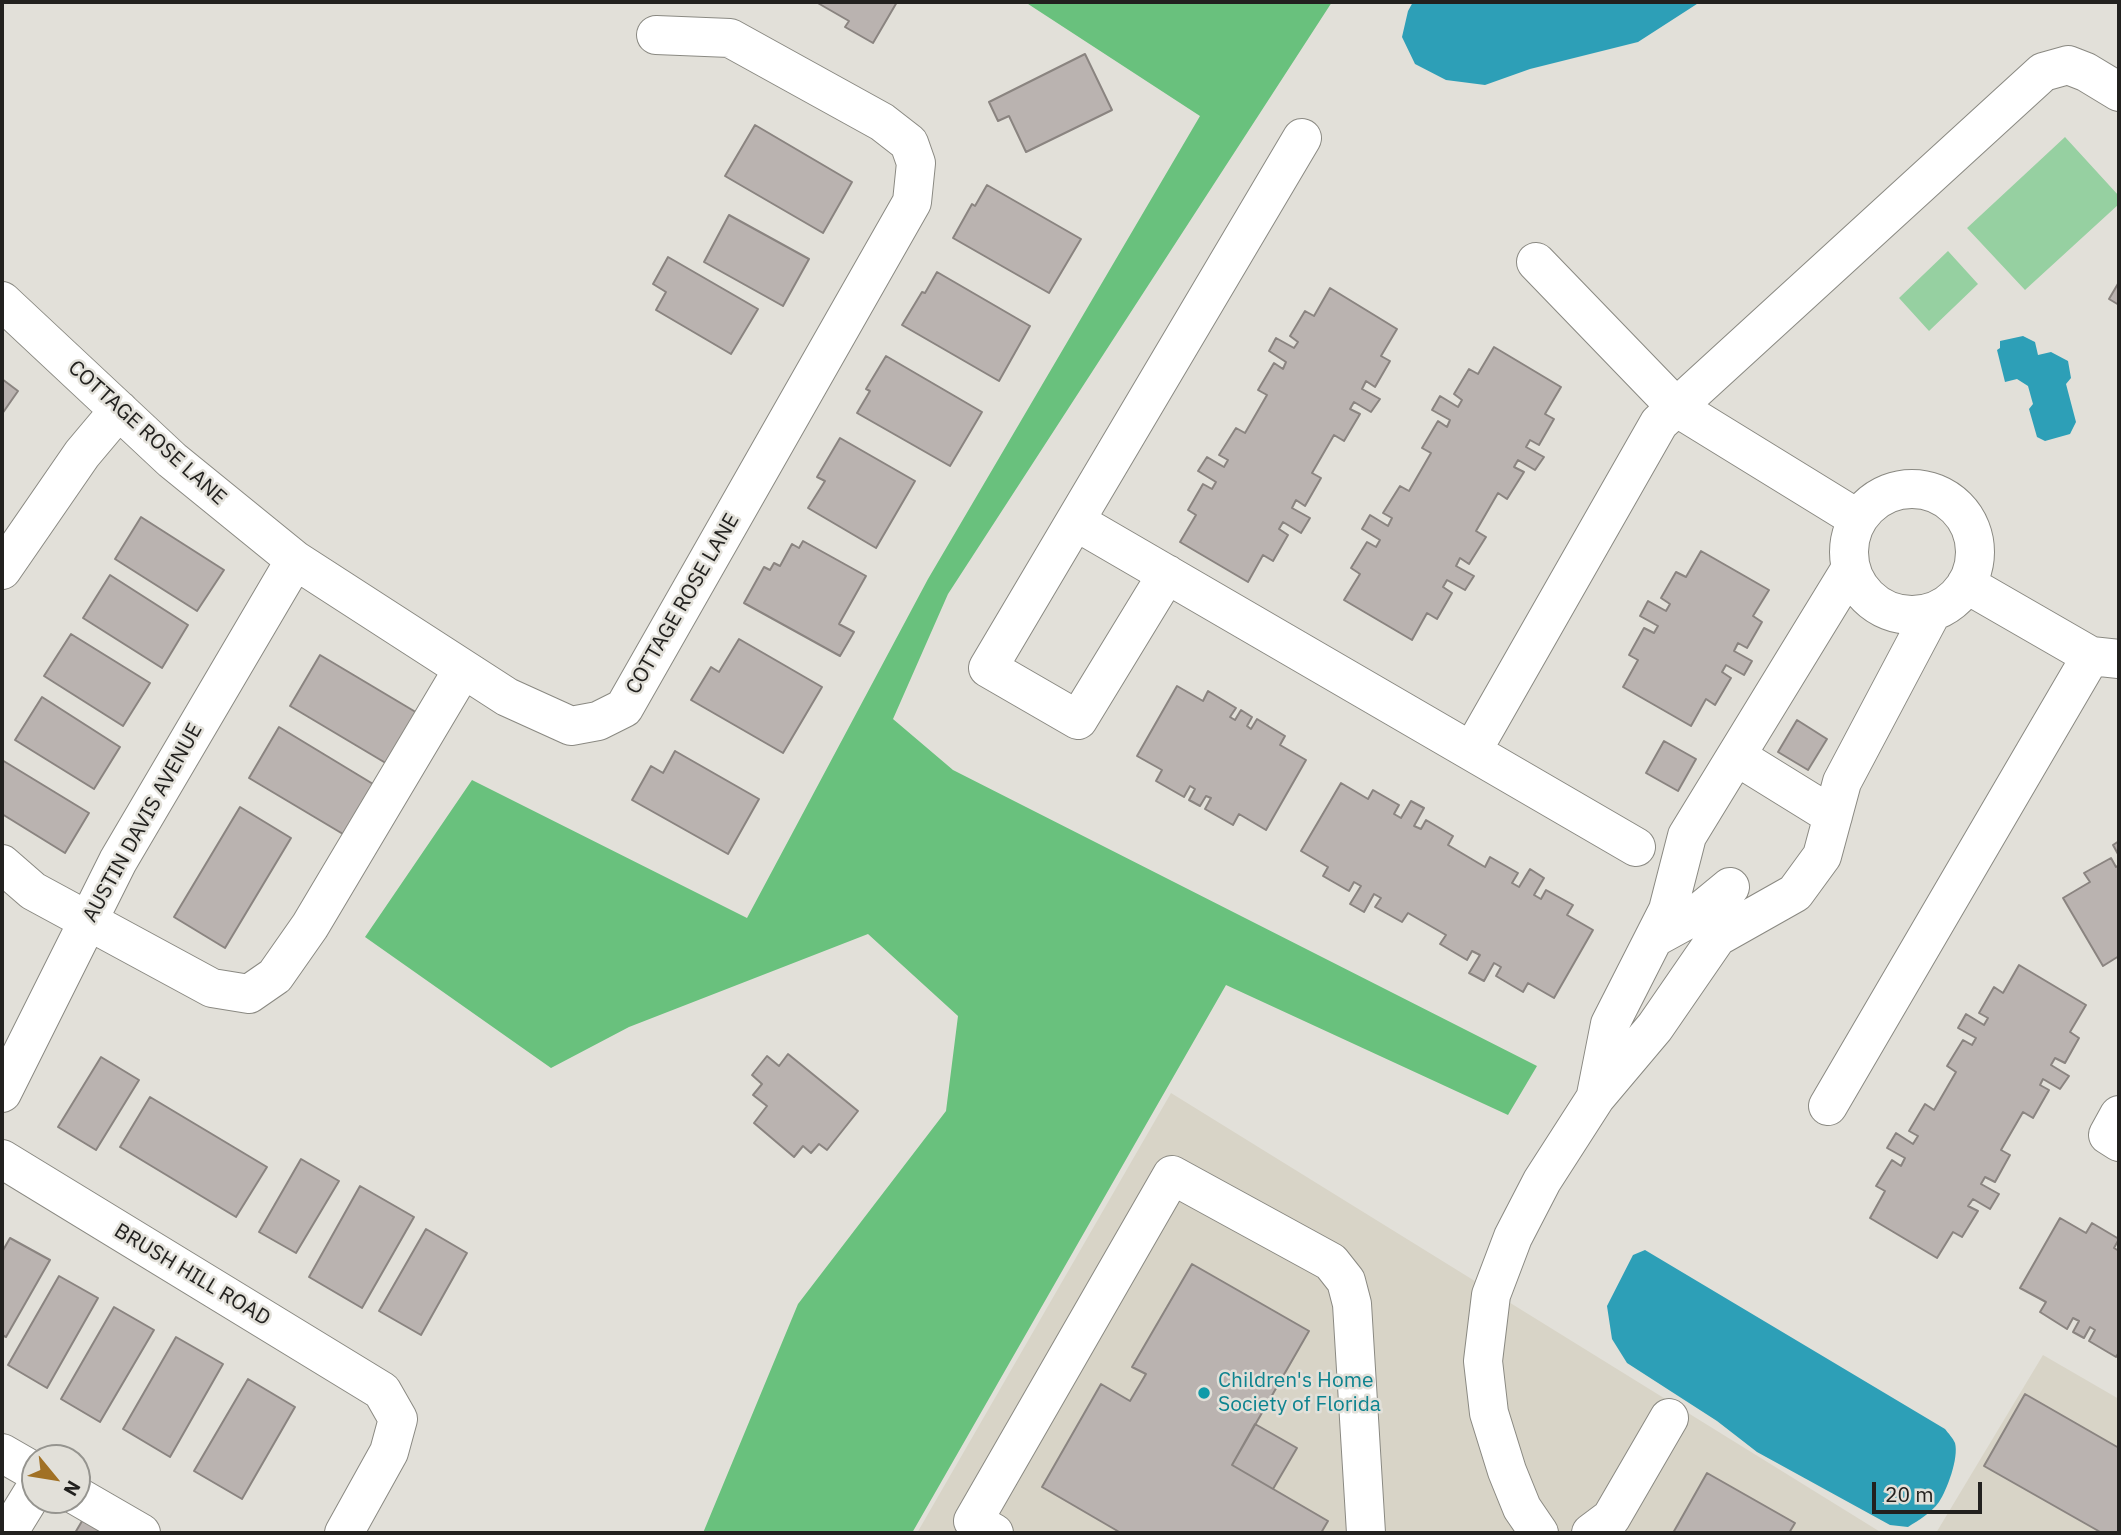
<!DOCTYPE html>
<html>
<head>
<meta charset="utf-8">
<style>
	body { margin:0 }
	#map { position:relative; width:2121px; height:1535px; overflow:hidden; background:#e2e0d9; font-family:"IBM Plex Sans",sans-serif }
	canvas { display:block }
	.frame { position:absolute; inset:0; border:4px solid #22211f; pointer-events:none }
	.north { position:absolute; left:21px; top:1444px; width:70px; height:70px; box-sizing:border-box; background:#e2e0d9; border:2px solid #95948f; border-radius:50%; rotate:120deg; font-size:19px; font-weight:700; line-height:28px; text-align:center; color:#22211f }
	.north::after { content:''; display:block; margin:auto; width:24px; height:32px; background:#a17125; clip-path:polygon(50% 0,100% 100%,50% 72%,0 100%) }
	.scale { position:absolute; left:1872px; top:1482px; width:110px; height:32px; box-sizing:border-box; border:4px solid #22211f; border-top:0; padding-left:9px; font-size:21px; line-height:24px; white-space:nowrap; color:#22211f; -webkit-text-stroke:5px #e2e0d9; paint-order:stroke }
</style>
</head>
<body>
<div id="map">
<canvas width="2121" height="1535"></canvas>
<div class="frame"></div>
<div class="north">N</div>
<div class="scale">20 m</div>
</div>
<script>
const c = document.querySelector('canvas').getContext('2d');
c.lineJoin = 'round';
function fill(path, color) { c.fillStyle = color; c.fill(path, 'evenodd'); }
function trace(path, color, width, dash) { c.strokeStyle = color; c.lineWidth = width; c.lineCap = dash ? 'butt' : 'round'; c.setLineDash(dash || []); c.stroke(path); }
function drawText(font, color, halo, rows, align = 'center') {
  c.font = font + ' "IBM Plex Sans",sans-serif'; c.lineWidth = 5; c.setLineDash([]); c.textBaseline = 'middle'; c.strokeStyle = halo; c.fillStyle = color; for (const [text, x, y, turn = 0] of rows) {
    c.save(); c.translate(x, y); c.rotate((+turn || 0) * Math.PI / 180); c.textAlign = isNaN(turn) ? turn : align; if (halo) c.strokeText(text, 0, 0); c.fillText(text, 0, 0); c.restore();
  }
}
fill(new Path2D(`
	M1171,1093L1882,1533H917Z
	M2043,1355L2119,1399V1533H1936Z`), '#d8d4c7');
fill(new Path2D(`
	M2065,137L2119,196V204L2025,290L1967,228Z
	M1948,251L1978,284L1929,331L1899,298Z`), '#96d0a1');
fill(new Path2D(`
	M1025,2H1332L948,594L893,719L953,770L1537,1066L1508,1115L1226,985L912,1533H703L798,1304L946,1111L958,1016L868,934L629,1027L551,1068L365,937L472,780L747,918L928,579L1200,116Z`), '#69c17d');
fill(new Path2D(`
	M1413,2H1700L1638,42L1530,69L1485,85L1446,80L1415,64L1402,37L1408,11Z
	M2023,336L2035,342L2038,355L2051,352L2068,361L2071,378L2066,384L2076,422L2070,434L2045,441L2037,437L2029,409L2033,404L2028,386L2017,379L2005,382L1997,350L2000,348V341Z
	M1645,1250L1945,1429C1948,1433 1953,1438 1955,1443C1959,1458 1947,1490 1939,1502C1931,1513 1919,1520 1908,1527L1890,1525L1757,1452L1717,1421L1627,1363L1612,1339L1607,1306L1633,1255Z`), '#2d9fb7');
const building = new Path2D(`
	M816,2H897L873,43L845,27L849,21Z
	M1085,54L1112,110L1026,152L1009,116L998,121L989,102Z
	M755,125L852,182L823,233L725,176Z
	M987,185L1081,239L1049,293L953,238L972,204L975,206Z
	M729,215L809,259L783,306L704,262Z
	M668,257L758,309L731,354L656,310L666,292L653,284Z
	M937,272L1030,326L999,381L902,325L922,292L925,293Z
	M2119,282V305L2109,299Z
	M1330,288L1397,329L1381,356L1390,361L1375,387L1366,381L1362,389L1380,399L1371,412L1354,402L1350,409L1360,414L1344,441L1334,435L1312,473L1321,478L1305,506L1296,500L1292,508L1310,518L1301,533L1283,522L1279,529L1288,535L1273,561L1263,555L1248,582L1180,542L1196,515L1188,510L1203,484L1212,489L1216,482L1198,471L1207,457L1224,467L1228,460L1219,455L1236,428L1245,433L1267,395L1258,390L1274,363L1283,369L1286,362L1269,351L1276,338L1294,348L1298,342L1290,336L1305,311L1314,316Z
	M1494,347L1561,387L1545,414L1554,419L1539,445L1530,440L1526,447L1544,457L1535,470L1518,460L1514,467L1524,472L1507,499L1498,493L1476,531L1486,537L1469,564L1460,558L1456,566L1474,576L1465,590L1447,580L1443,587L1452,593L1437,619L1427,613L1412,640L1344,600L1360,574L1351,568L1367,542L1376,547L1380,540L1362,529L1370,515L1388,526L1392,518L1383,513L1400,486L1409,491L1431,453L1422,448L1438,421L1447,427L1450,420L1432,410L1440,396L1458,407L1462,400L1454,394L1469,369L1478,374Z
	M886,356L982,412L950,466L857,413L870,391L866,389Z
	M2,379L18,391L2,414Z
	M840,438L915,481L876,548L808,508L825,481L817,477Z
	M141,517L224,570L197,611L115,559Z
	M803,541L866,576L839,624L854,632L840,656L744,603L764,567L770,570L774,563L780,566L792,544L799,548Z
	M1701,551L1769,590L1753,616L1762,622L1747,648L1738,643L1734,651L1752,661L1744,675L1726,665L1722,672L1731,678L1715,705L1706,699L1691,726L1623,687L1638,660L1629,655L1644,628L1654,633L1658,626L1640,616L1648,601L1666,611L1670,604L1661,598L1676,572L1686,577Z
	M110,575L188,625L162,668L83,618Z
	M71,634L150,683L123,726L44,676Z
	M739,639L822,687L783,753L691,700L711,667L719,672Z
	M320,655L419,714L389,765L290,706Z
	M1177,686L1203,701L1208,691L1236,708L1230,717L1235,720L1241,710L1252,717L1247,726L1251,729L1257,719L1285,736L1280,745L1306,760L1266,830L1239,814L1233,825L1205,809L1211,798L1206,796L1200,806L1189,800L1195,789L1190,786L1184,797L1156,781L1162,770L1137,756Z
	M42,697L120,747L94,789L15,740Z
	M1797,720L1827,739L1808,770L1778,752Z
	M279,727L378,787L348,837L249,778Z
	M1664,741L1696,759L1678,791L1646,773Z
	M675,751L759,799L728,854L632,800L651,766L663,773Z
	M2,760L89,813L65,853L2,814Z
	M1341,783L1368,799L1373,790L1399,805L1394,814L1401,818L1411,801L1424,808L1414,826L1421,829L1426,820L1453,836L1448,845L1485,867L1490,857L1518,873L1512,883L1519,887L1530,869L1544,878L1534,895L1541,899L1546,890L1573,905L1567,915L1593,930L1554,998L1528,983L1523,992L1496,976L1501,967L1494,963L1484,981L1469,973L1480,955L1472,951L1467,960L1440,944L1446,935L1408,913L1402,922L1375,907L1381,898L1374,894L1364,912L1350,904L1361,886L1354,882L1349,891L1323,876L1328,867L1301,851Z
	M240,807L291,838L225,948L174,917Z
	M2119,841V856L2113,845Z
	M2111,858L2116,867L2119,865V956L2103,966L2063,898L2090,882L2084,873Z
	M2019,965L2086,1005L2070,1032L2079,1038L2065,1063L2055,1058L2051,1065L2069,1076L2060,1089L2043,1079L2040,1085L2049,1090L2033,1118L2023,1112L2001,1150L2010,1155L1995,1182L1985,1177L1981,1184L1999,1194L1990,1209L1973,1199L1968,1206L1978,1211L1962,1237L1953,1232L1937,1258L1870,1218L1885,1191L1876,1186L1892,1160L1901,1166L1905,1158L1887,1148L1896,1133L1913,1144L1918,1136L1909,1131L1925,1104L1934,1110L1956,1072L1947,1066L1963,1040L1972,1045L1976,1038L1958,1028L1966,1014L1984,1025L1988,1018L1979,1013L1994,987L2003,993Z
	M788,1054L858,1111L827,1150L819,1144L811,1153L803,1146L794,1157L754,1123L767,1106L753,1095L762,1084L752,1075L767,1056L779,1066Z
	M101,1057L139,1080L96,1150L58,1127Z
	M150,1097L267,1167L236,1217L120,1147Z
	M301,1159L339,1181L296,1253L259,1232Z
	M360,1186L414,1217L362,1308L309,1277Z
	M2060,1218L2086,1233L2092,1223L2119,1239L2114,1248L2119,1251V1352L2116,1357L2089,1341L2095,1330L2090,1327L2084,1338L2073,1332L2079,1321L2073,1318L2067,1329L2040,1312L2046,1302L2020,1288Z
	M426,1229L467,1253L421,1335L379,1311Z
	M10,1238L50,1260L6,1337L2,1335V1252Z
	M1192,1264L1309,1331L1232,1465L1328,1521L1321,1533H1121L1042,1487L1101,1384L1130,1401L1146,1374L1132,1367Z
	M59,1276L98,1298L47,1388L8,1365Z
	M114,1307L154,1330L100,1422L61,1399Z
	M176,1337L223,1364L170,1457L123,1429Z
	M248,1379L295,1407L242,1499L194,1471Z
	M2025,1394L2119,1448V1533H2102L1984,1466Z
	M1255,1424L1297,1448L1273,1489L1232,1465Z
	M1707,1473L1795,1523L1789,1533H1673Z
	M85,1516L115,1533H75Z`);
fill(building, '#bab3b0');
trace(building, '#8a8480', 2);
const minor = new Path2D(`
	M1536,262L1676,407L1858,519
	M2,301L172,460L295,560L507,697L571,726L598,721L624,708L912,202L916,163L909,143L882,122L730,38L656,35
	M1849 552a63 63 0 1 1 126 0a63 63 0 1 1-126 0Z
	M1075,521L1636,847
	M2,570L82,454L119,410
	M1167,574L1078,720L988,668L1302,138
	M1966,584L2091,656L2119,659
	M1472,751L1659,423L2043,72L2068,65L2086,72L2119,92
	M1736,756L1833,816
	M2,864L33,891L212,988L249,994L275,976L310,926L463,669
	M1654,938L1696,915L1730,887
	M2,1093L118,861L295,560
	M1596,1095L1610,1024L1668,910L1687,836L1851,568
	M1828,1106L2091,656
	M2119,1115L2108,1135L2119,1142
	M2,1159L382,1391L398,1419L389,1452L344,1533
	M2,1453L35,1472
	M77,1496L141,1533
	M8,1533L35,1489
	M994,1533L973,1521L1172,1175L1331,1262L1346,1281L1352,1304L1366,1533
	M1539,1533L1522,1508L1507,1471L1489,1413L1483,1361L1491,1295L1513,1237L1542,1181L1596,1097L1655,1027L1717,937L1795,893L1822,856L1842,782L1932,612
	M1591,1533L1611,1518L1669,1418`);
trace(minor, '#8a8982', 40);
trace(minor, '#fff', 38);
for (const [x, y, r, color] of [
	[1204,1393,7,"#0f9aa8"]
]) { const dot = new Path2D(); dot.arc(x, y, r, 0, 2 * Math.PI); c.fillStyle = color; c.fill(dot); trace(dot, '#e2e0d9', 2.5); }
drawText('21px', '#22211f', '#e2e0d9', [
	["COTTAGE ROSE LANE",147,433,42],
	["COTTAGE ROSE LANE",683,604,-60],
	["AUSTIN DAVIS AVENUE",143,823,-61],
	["BRUSH HILL ROAD",192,1275,31]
]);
drawText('21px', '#0d838f', '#e2e0d9', [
	["Children's Home",1218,1381],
	["Society of Florida",1218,1405]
], 'left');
</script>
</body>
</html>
